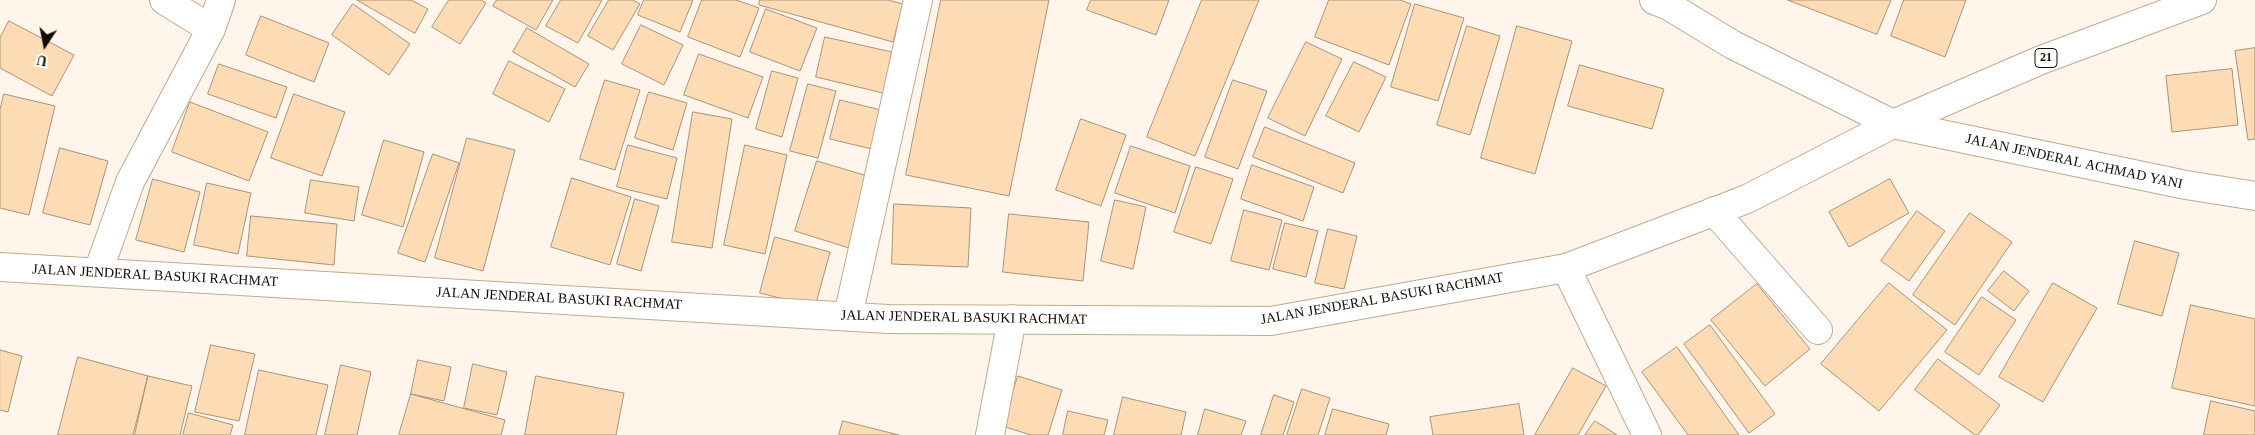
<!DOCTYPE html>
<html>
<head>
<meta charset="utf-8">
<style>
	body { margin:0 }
	#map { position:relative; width:2255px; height:435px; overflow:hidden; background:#fff5ea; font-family:"Times New Roman",serif }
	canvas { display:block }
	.north { position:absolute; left:20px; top:20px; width:50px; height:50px; -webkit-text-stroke:4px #fff; paint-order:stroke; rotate:191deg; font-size:14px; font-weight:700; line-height:20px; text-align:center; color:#130b04 }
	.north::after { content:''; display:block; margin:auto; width:18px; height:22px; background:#130b04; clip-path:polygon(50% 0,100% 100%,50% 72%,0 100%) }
</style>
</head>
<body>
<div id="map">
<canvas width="2255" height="435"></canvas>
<div class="north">U</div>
</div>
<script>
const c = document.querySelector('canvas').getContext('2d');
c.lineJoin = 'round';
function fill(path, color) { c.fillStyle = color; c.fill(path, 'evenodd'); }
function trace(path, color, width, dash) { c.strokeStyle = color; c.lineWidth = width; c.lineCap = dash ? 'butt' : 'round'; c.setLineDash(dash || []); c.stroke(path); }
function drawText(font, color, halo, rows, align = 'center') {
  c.font = font + ' "Times New Roman",serif'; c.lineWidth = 5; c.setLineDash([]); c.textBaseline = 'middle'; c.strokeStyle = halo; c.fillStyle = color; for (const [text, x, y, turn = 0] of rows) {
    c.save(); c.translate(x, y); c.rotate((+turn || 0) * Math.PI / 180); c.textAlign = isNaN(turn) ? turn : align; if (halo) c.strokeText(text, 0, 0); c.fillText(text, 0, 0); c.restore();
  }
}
const building = new Path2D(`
	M357,0H411L428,9L415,33Z
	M449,0H481L486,3L460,44L432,27Z
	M497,0H553L536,30L493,6Z
	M561,0H602L578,43L546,26Z
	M609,0H633L640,4L613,50L588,36Z
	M644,0H693L680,32L638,15Z
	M702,0H736L759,8L740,57L688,37Z
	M760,0H888L903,4L893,42L759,5Z
	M941,0H1049L1009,196L906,175Z
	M1091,0H1169L1156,35L1087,10Z
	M1202,0H1259L1195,156L1147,137Z
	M1329,0H1400L1411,4L1389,65L1315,37Z
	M1788,0H1891L1877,34Z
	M1904,0H1966L1945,57L1891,36Z
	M353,4L410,44L389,75L332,35Z
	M1415,4L1464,18L1438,101L1391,87Z
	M766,9L817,28L800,71L750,52Z
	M261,16L329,43L314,82L246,55Z
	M9,21L74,55L52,96L0,68V38Z
	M641,25L683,45L664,85L622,64Z
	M1467,26L1500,36L1470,135L1437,125Z
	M1517,26L1572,41L1535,174L1481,158Z
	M527,28L589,64L575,87L513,52Z
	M825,37L892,52L883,93L816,77Z
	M1306,42L1342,59L1305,136L1268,118Z
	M2255,48V139L2248,140L2235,51Z
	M699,54L763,77L748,118L684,95Z
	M509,61L565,89L549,122L493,94Z
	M1354,62L1386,77L1359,132L1326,116Z
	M219,64L287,87L276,118L208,94Z
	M1580,65L1664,89L1652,129L1568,106Z
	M2232,69L2238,125L2172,132L2166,76Z
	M772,71L798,78L782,137L756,129Z
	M605,80L640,90L615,170L580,159Z
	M1233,80L1267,91L1238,169L1205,157Z
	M808,84L836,91L818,158L790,151Z
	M649,92L687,103L673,150L635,138Z
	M4,94L55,106L29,215L0,208V110Z
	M294,94L345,112L322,176L271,158Z
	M840,100L881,110L872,149L830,139Z
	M190,102L268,132L249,181L172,152Z
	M693,112L732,119L712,248L672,242Z
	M1081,119L1126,135L1101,206L1056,190Z
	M1265,127L1355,163L1343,193L1253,157Z
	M467,138L515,150L483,271L435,258Z
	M384,140L424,152L403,227L362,215Z
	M628,145L677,158L667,199L617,187Z
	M745,145L787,155L765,254L724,245Z
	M1131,146L1190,166L1175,213L1115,193Z
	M60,148L108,161L90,225L43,213Z
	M433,154L459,163L425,262L398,253Z
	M817,161L871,177L849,248L795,231Z
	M1252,165L1314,187L1303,221L1241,199Z
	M1196,167L1233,179L1211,244L1174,232Z
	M572,178L631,197L610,265L551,247Z
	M153,179L200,192L184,252L136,240Z
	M1890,179L1909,213L1849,247L1829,212Z
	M311,180L359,187L354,221L305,213Z
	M207,183L251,193L238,254L194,245Z
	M635,199L659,206L641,271L617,264Z
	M1115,200L1146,207L1133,269L1101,261Z
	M894,204L971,208L968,267L892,264Z
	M1244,210L1282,220L1269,270L1231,261Z
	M1917,211L1945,231L1909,281L1881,261Z
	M1970,213L2012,242L1955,325L1913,295Z
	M1009,214L1089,222L1083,281L1003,272Z
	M251,216L337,224L334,265L247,256Z
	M1285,223L1318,231L1306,277L1273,269Z
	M1328,229L1357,236L1344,289L1315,283Z
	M775,237L830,252L815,307L760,293Z
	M2135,241L2179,253L2162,316L2118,304Z
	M2004,271L2029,291L2014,311L1988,291Z
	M1889,283L1947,330L1879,411L1821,364Z
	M2053,283L2097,308L2043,402L1999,377Z
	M1757,284L1810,349L1765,386L1711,320Z
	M1982,297L2016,320L1979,375L1945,352Z
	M2191,305L2255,319V406L2172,388Z
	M1710,325L1775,414L1749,433L1684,344Z
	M211,345L255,354L239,421L195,412Z
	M1677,347L1739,435H1688L1642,372Z
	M0,350L22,356L8,412L0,410Z
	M78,357L148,376L133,435H58Z
	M1938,359L2000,405L1978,435H1975L1915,390Z
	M418,360L451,367L444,401L411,394Z
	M473,364L507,372L497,415L464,408Z
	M341,365L371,372L357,435H325Z
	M1573,368L1606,386L1578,435H1535Z
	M259,370L328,385L316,435H245Z
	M148,376L192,386L180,435H135Z
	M536,376L624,393L616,435H525Z
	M1018,376L1062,390L1048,435H1031L1002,426Z
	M1302,389L1330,398L1318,435H1287Z
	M411,394L505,420L501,435H399Z
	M1274,395L1294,402L1283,435H1261Z
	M1123,397L1186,412L1181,435H1114Z
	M2211,401L2255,411V435H2204Z
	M1519,404L1524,435H1433L1430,417Z
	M1205,409L1246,421L1241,435H1198Z
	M1333,409L1389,424L1386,435H1325Z
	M1068,411L1108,420L1104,435H1063Z
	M189,413L233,425L230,435H183Z
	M843,421L899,435H839Z
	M1595,421L1617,435H1585Z`);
fill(building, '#fddbb5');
trace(building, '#aa9379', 1);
const minor = new Path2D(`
	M164,0L211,29
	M1714,211L1818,330
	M1566,268L1647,435
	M98,272L130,182L211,29L221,0
	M848,316L918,0
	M990,435L1012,319`);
const major = new Path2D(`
	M0,267L888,319L1271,321L1566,268L1747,199L1893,124L2186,185L2255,196`);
const highway = new Path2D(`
	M1654,0L1669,6L1733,45L1893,124L2041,60L2202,0`);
trace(minor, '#c2aa90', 30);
trace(major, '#c2aa90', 30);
trace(highway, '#c2aa90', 30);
trace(minor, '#fff', 28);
trace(major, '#fff', 28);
trace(highway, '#fff', 28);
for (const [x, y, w] of [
	[2046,58,22]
]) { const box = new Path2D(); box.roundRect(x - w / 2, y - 9.5, w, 19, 4); c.fillStyle = '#fff'; c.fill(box); trace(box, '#130b04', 1); }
drawText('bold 12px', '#130b04', null, [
	["21",2046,58]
]);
drawText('14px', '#130b04', '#fff', [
	["JALAN JENDERAL ACHMAD YANI",2074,162,12],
	["JALAN JENDERAL BASUKI RACHMAT",155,276,3],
	["JALAN JENDERAL BASUKI RACHMAT",559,299,3],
	["JALAN JENDERAL BASUKI RACHMAT",1382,299,-10],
	["JALAN JENDERAL BASUKI RACHMAT",964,318,1]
]);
</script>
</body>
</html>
